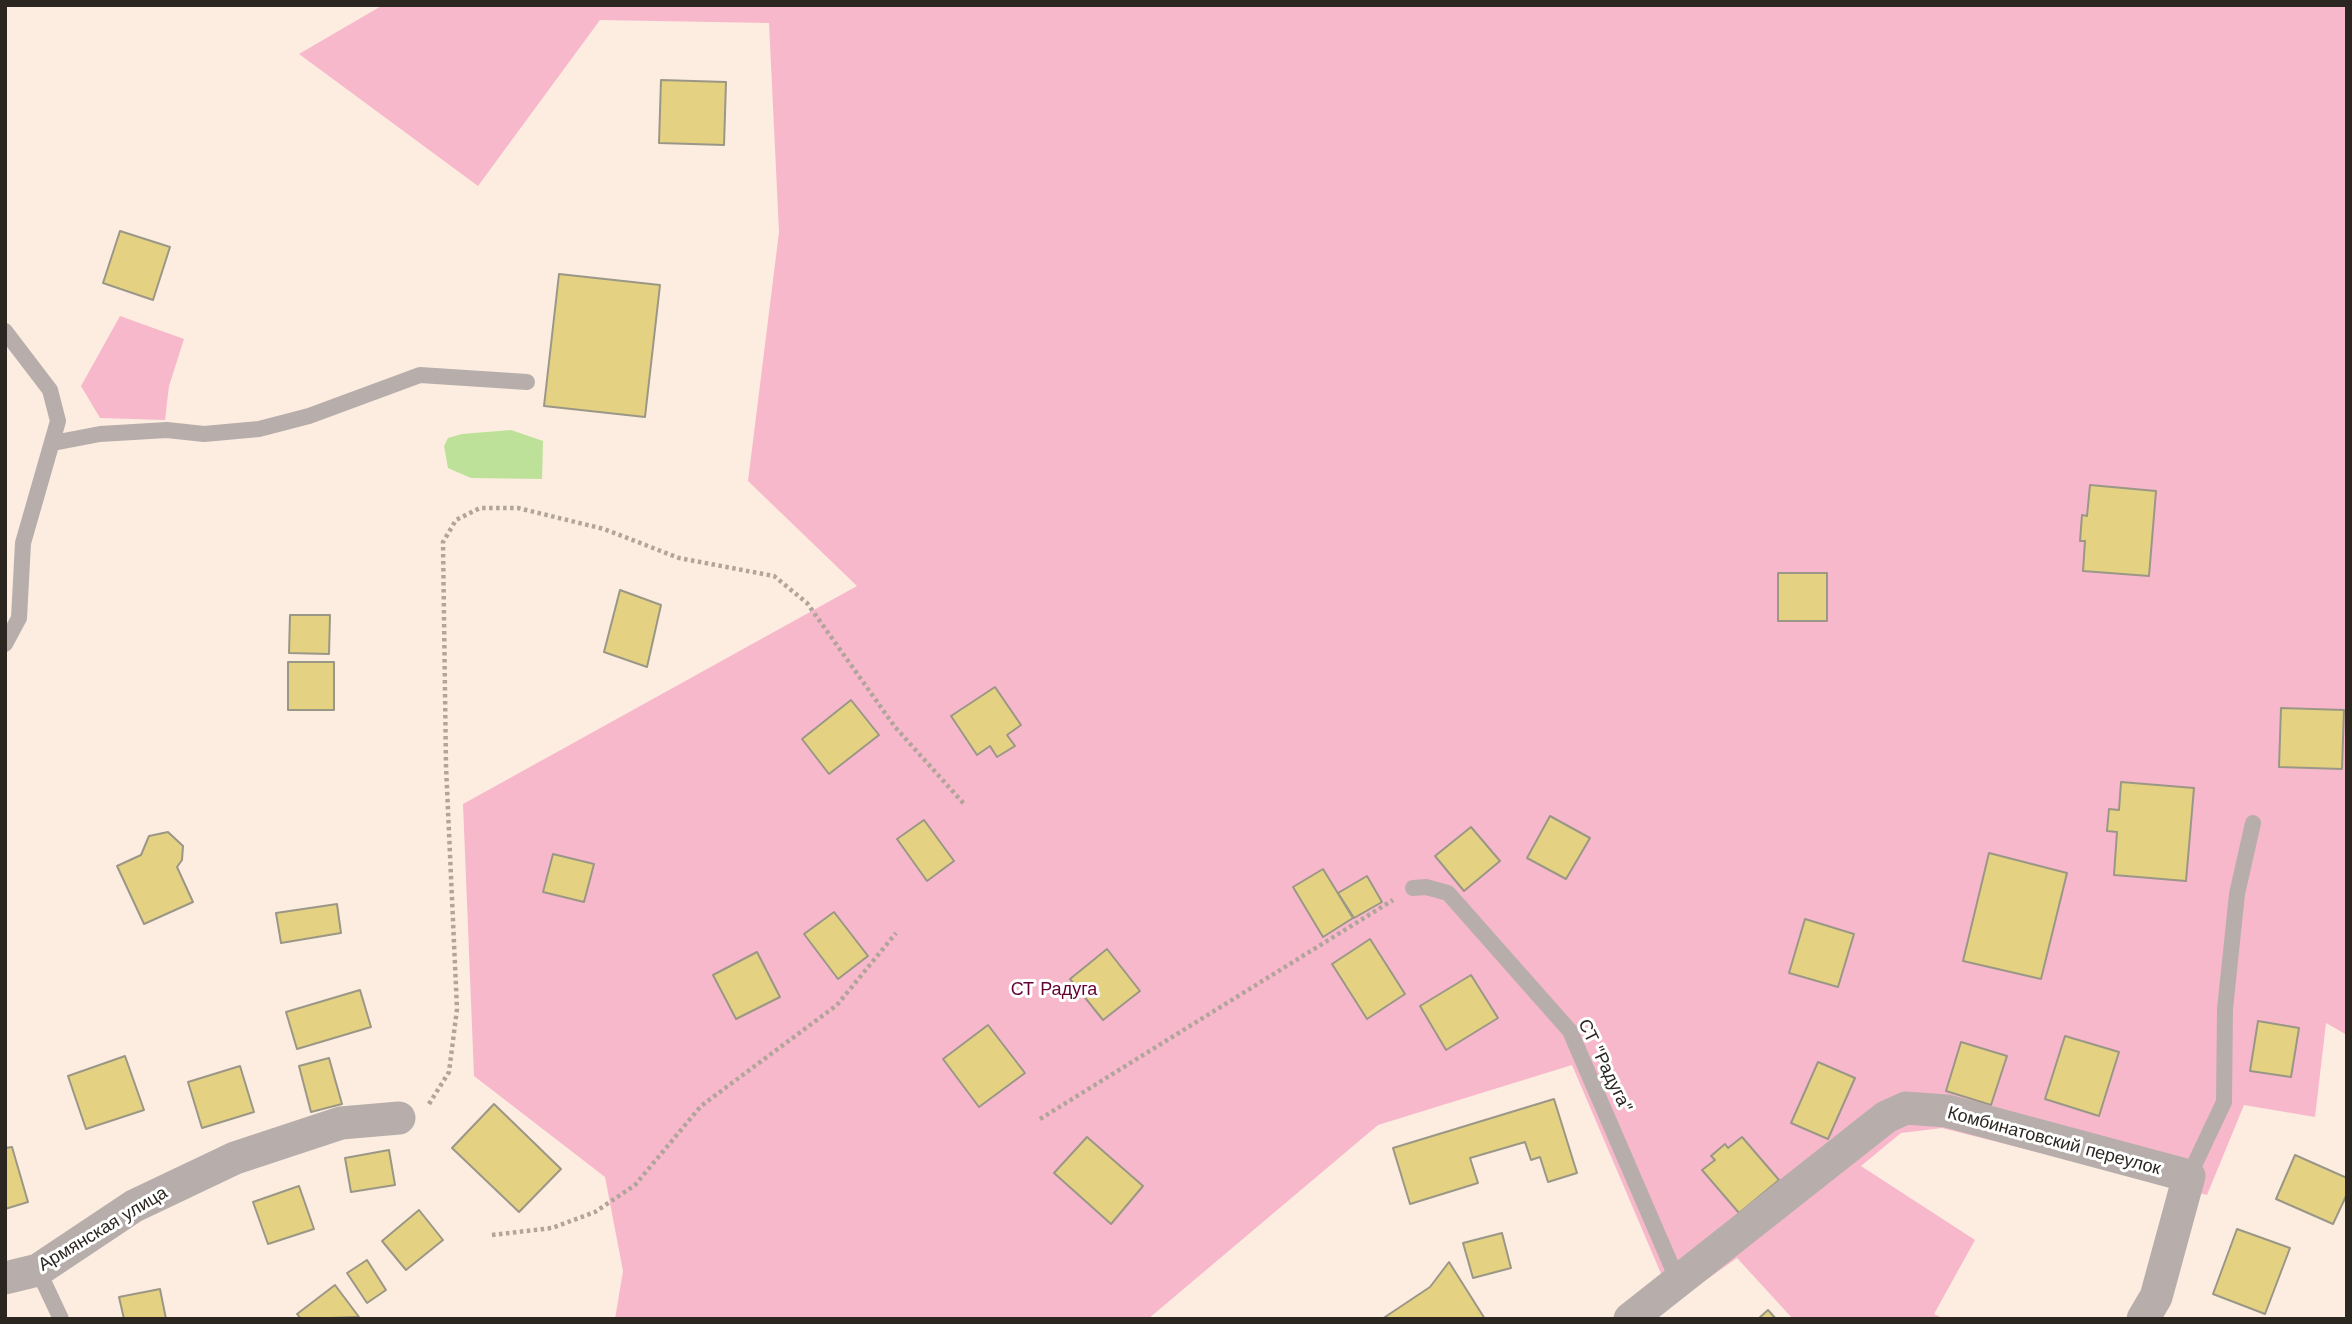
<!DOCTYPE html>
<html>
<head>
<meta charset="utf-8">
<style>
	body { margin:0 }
	#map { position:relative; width:2352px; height:1324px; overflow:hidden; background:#fcede0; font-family:"Work Sans",sans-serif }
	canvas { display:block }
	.frame { position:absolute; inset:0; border:7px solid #2c2621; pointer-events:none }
</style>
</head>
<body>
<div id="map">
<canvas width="2352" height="1324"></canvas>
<div class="frame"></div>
</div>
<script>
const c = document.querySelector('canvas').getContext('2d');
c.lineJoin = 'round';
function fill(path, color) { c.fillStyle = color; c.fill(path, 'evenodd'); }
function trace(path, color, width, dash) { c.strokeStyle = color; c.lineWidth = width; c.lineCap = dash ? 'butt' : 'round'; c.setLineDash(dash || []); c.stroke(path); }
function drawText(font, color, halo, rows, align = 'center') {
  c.font = font + ' "Work Sans",sans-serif'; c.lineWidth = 6; c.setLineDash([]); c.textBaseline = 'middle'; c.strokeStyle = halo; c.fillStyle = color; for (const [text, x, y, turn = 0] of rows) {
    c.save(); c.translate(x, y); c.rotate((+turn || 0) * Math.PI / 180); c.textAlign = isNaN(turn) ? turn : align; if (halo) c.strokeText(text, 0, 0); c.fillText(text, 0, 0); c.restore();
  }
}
fill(new Path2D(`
	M383,5H2347V1035L2326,1023L2315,1117L2244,1105L2207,1195L1942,1128L1901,1133L1861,1166L1975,1240L1934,1314L1945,1319H1793L1737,1258L1678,1300L1665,1283L1572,1065L1378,1125L1148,1319H615L623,1271L605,1177L474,1076L463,804L857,586L748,481L779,232L769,23L600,20L478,186L299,54Z
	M120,316L184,339L169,386L165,420L100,418L81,386Z`), '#f8b8cb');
fill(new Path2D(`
	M511,430L543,441L542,479L471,478L448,468L444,446L448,438L462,434Z`), '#bde199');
const building = new Path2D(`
	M661,80L726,82L724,145L659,143Z
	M120,231L170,247L153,300L103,283Z
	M559,274L660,285L645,417L544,406Z
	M2090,485L2156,491L2149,576L2083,571L2085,541H2080L2082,515L2087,516Z
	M1778,573H1827V621H1778Z
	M620,590L661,605L647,667L604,652Z
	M290,615H330L329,654L289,653Z
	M288,662H334V710H288Z
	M995,687L1021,725L1007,735L1015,746L997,757L990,746L977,755L951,716Z
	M851,700L879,735L829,774L802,739Z
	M2281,708L2344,710L2342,769L2279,767Z
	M2121,782L2194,788L2186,881L2114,875L2117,832L2107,831L2109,809L2119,810Z
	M1550,816L1590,838L1566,879L1527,858Z
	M924,820L954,861L927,881L897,839Z
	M1471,827L1500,861L1464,891L1435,856Z
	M168,832L183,846L182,860L177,867L193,902L144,924L117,866L141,855L149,836Z
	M1989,853L2067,873L2041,979L1963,961Z
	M553,854L594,864L584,902L543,892Z
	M1323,869L1353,918L1323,937L1293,887Z
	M1367,876L1382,902L1354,918L1338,893Z
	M337,904L341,933L281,943L276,913Z
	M834,912L868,956L838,979L804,934Z
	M1805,919L1854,934L1838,987L1789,973Z
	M1370,939L1405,994L1367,1019L1332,964Z
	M1107,949L1140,991L1103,1020L1070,979Z
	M757,952L780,997L736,1019L713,975Z
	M1471,975L1498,1018L1446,1050L1420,1006Z
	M360,990L371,1027L297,1049L286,1012Z
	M2258,1021L2299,1028L2291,1077L2250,1071Z
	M988,1025L1025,1073L979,1107L943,1059Z
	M2065,1036L2119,1052L2099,1116L2045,1099Z
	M1961,1042L2007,1056L1991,1105L1946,1091Z
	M125,1056L144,1110L86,1129L68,1076Z
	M329,1058L342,1104L311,1112L299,1066Z
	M1818,1062L1855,1078L1828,1139L1791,1123Z
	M240,1066L254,1112L202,1128L188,1082Z
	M1554,1099L1577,1173L1548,1182L1540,1157L1531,1160L1525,1142L1470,1158L1478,1183L1410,1204L1393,1148Z
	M494,1104L561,1169L519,1212L452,1148Z
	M1087,1137L1143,1186L1111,1224L1054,1173Z
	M1742,1137L1779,1180L1739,1213L1702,1170L1715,1160L1711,1156L1725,1144L1728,1148Z
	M12,1147L28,1202L5,1209V1148Z
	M389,1150L395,1185L351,1192L345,1158Z
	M2295,1155L2347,1178V1194L2333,1224L2276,1199Z
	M299,1186L314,1229L268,1244L253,1202Z
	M419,1210L443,1240L406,1270L382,1241Z
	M2237,1229L2290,1248L2265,1314L2213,1294Z
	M1502,1233L1511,1268L1473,1278L1463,1243Z
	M367,1260L386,1290L367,1303L347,1273Z
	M1449,1262L1485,1319H1382L1430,1287Z
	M335,1285L359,1317L301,1319L297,1314Z
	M160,1289L166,1319H124L119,1297Z
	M1768,1310L1776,1319H1758Z`);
fill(building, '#e4d282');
trace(building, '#9b9787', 2);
trace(new Path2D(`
	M429,1104L449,1072L457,1009L446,766L443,542L456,520L480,508H518L604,529L679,558L774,576L807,603L895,727L965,805
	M1040,1119L1393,900
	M492,1235L552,1228L595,1212L635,1185L701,1106L837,1005L896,933`), '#b1a59b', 4.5, [3.5, 3.5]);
trace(new Path2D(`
	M5,331L50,390L58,421L23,543L19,618L5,644
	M53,443L100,434L167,430L204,434L259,429L309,416L420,375L527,382
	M1413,888L1426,887L1448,893L1570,1031L1678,1281
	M2189,1176L2224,1102L2225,1009L2237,894L2253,823
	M38,1270L61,1319`), '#b7aeac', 16);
trace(new Path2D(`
	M5,1278L38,1270L134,1206L235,1158L341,1123L399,1118
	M1630,1319L1886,1117L1906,1108L1947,1111L2189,1176L2156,1297L2143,1319`), '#b7aeac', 33);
drawText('18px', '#650234', '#fff', [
	["СТ Радуга",1054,990]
]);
drawText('18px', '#2c2621', '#fff', [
	["СТ \"Радуга\"",1605,1066,64],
	["Комбинатовский переулок",2054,1141,15],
	["Армянская улица",103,1229,-31]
]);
</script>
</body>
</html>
